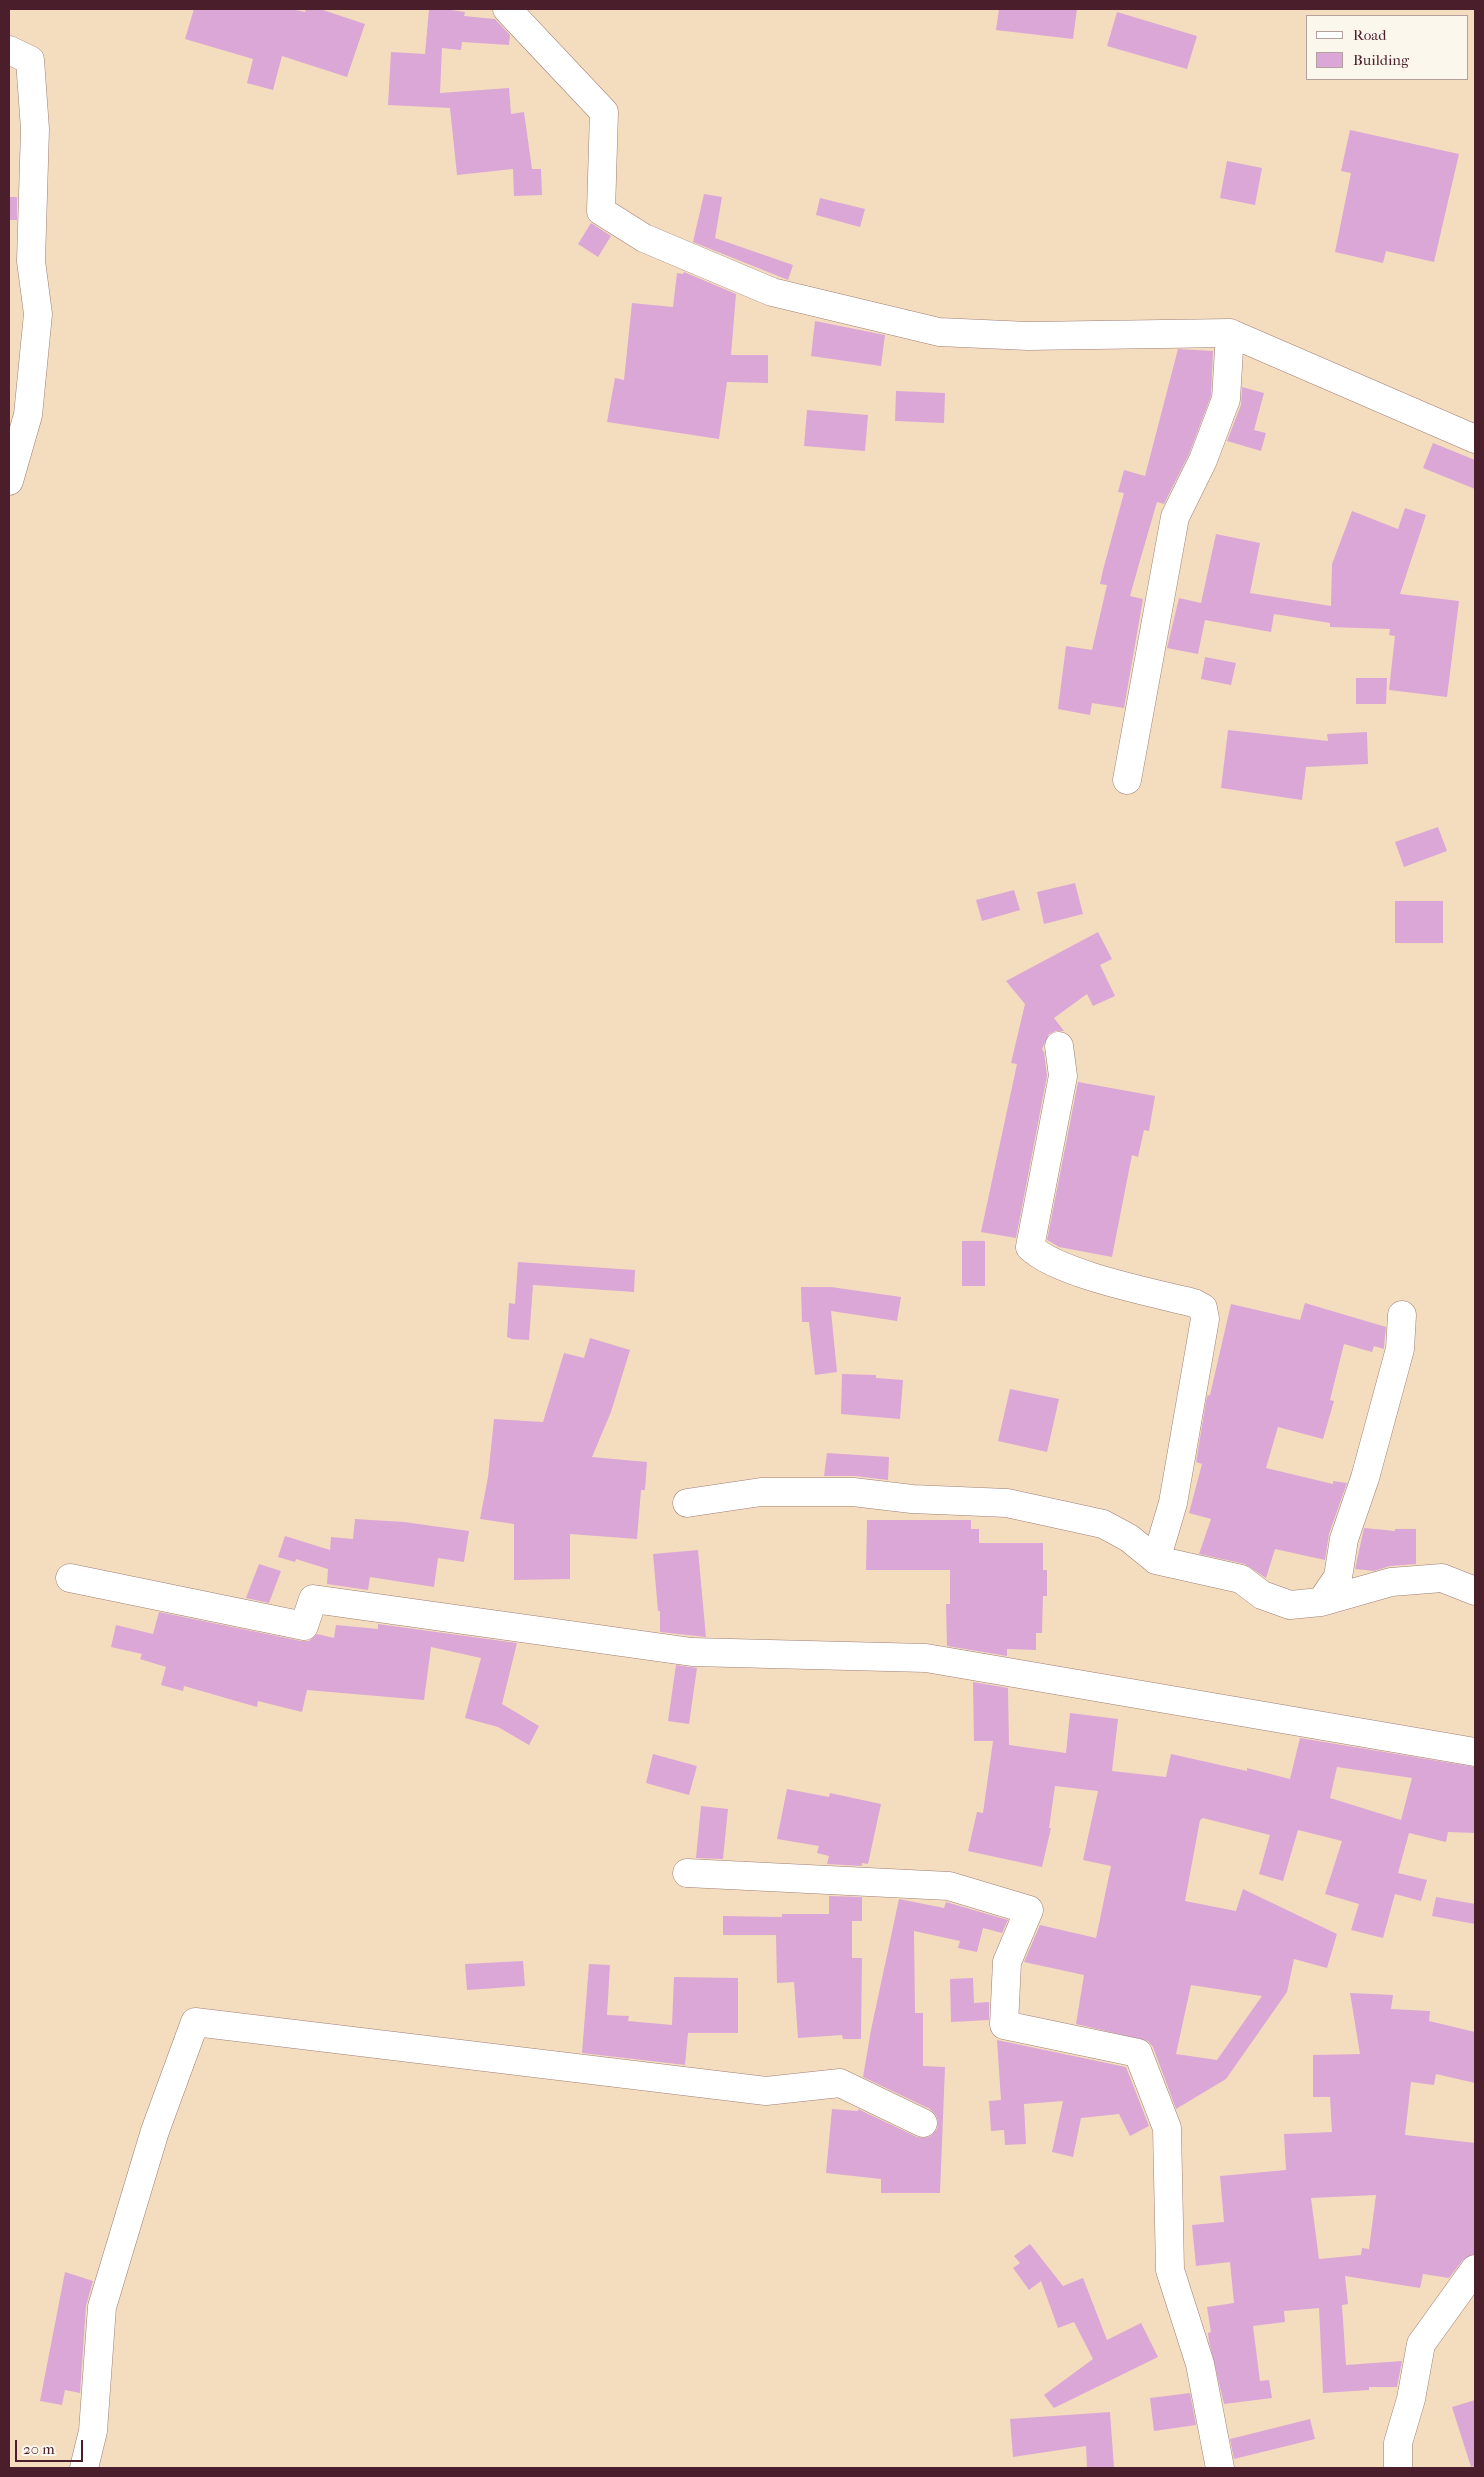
<!DOCTYPE html>
<html>
<head>
<meta charset="utf-8">
<style>
	body { margin:0 }
	#map { position:relative; width:1484px; height:2477px; overflow:hidden; background:#f4ddbf; font-family:"IM FELL French Canon",serif }
	canvas { display:block }
	.frame { position:absolute; inset:0; border:10px solid #4a1f2b; pointer-events:none }
	.legend { position:absolute; left:1306px; top:15px; width:162px; height:65px; box-sizing:border-box; background:#fbf7ec; border:1px solid #b4a19f; margin:0; padding:6px 9px; list-style:none; font-size:15px; color:#4a1f2b }
	.legend li { display:flex; align-items:center; gap:10px; height:25px }
	.legend b { width:25px; border:1px solid #b4a19f }
	.scale { position:absolute; left:15px; top:2440px; width:68px; height:22px; box-sizing:border-box; border:2px solid #4a1f2b; border-top:0; padding-left:6px; font-size:15px; line-height:18px; white-space:nowrap; color:#4a1f2b; -webkit-text-stroke:4px #fbf7ec; paint-order:stroke }
</style>
</head>
<body>
<div id="map">
<canvas width="1484" height="2477"></canvas>
<div class="frame"></div>
<ul class="legend">
<li><b style="height:6px;background:#fff"></b>Road</li>
<li><b style="height:14px;background:#dba7d6"></b>Building</li>
</ul>
<div class="scale">20 m</div>
</div>
<script>
const c = document.querySelector('canvas').getContext('2d');
c.lineJoin = 'round';
function fill(path, color) { c.fillStyle = color; c.fill(path, 'evenodd'); }
function trace(path, color, width, dash) { c.strokeStyle = color; c.lineWidth = width; c.lineCap = dash ? 'butt' : 'round'; c.setLineDash(dash || []); c.stroke(path); }
fill(new Path2D(`
	M194,9H291L305,12L306,9H320L365,24L347,77L282,56L273,90L247,83L253,59L185,39Z
	M429,9H444L465,12L464,16L495,19L510,35L509,45L462,42L461,50L442,48L440,93L509,88L511,114L524,112L532,169H541L542,195L514,196L513,169L457,175L450,108L388,105L391,52L425,54Z
	M999,9H1077L1073,39L996,30Z
	M1117,12L1197,36L1187,69L1107,46Z
	M1350,130L1459,154L1434,262L1386,251L1383,263L1335,252L1351,173L1341,171Z
	M1227,161L1262,168L1255,205L1220,198Z
	M704,194L722,197L715,238L793,265L788,280L693,242Z
	M9,197H17V220H9Z
	M820,198L865,209L860,227L816,215Z
	M591,223L611,236L598,257L578,244Z
	M684,272L736,294L731,355H768V383L727,382L719,439L607,422L615,378L624,380L632,303L673,307L677,273L683,274Z
	M815,321L885,335L881,366L811,356Z
	M1178,349L1213,351L1211,396L1189,454L1164,504L1157,502L1141,557L1130,596L1143,599L1124,708L1092,703L1090,715L1058,709L1066,646L1092,650L1107,585L1100,584L1103,570L1124,493L1118,492L1124,470L1145,476Z
	M1242,387L1264,393L1254,430L1266,433L1261,451L1227,441L1241,405Z
	M896,391L945,393L944,423L895,421Z
	M807,410L868,415L865,451L804,446Z
	M1433,443L1475,460V489L1423,468Z
	M1405,508L1426,515L1400,594L1459,601L1447,697L1389,690L1395,636L1389,635L1390,629L1330,627V623L1274,614L1271,632L1205,620L1198,654L1167,648L1179,598L1201,603L1216,534L1260,543L1250,593L1331,606L1332,564L1352,511L1398,529Z
	M1205,657L1236,663L1231,685L1201,679Z
	M1356,678H1387L1386,704H1356Z
	M1228,730L1328,741L1327,734L1367,732L1368,764L1306,767L1302,800L1221,788Z
	M1438,827L1447,851L1404,867L1395,842Z
	M1075,883L1083,914L1044,924L1037,892Z
	M1014,890L1020,910L982,921L976,900Z
	M1395,901H1443V943H1395Z
	M1098,932L1112,959L1100,965L1115,996L1093,1006L1087,994L1054,1018L1064,1031H1056L1049,1034L1042,1049L1044,1052L1047,1076L1016,1238L981,1232L1017,1064L1011,1063L1025,1004L1006,981Z
	M1078,1082L1155,1096L1149,1131L1144,1130L1138,1157L1132,1155L1112,1257L1059,1247L1047,1240Z
	M962,1241H985V1286H962Z
	M518,1262L635,1270L634,1292L533,1285L529,1340L512,1339L507,1337L509,1303L515,1304Z
	M801,1287H831L901,1297L897,1321L831,1311L837,1372L815,1375L809,1322H802Z
	M1305,1303L1386,1327L1384,1346V1349L1374,1346L1372,1352L1344,1344L1330,1400L1334,1401L1323,1439L1278,1427L1266,1468L1333,1484V1481L1347,1483L1329,1534L1325,1560L1275,1549L1266,1578L1245,1564L1199,1554L1211,1519L1189,1513L1202,1464L1196,1462L1207,1396L1210,1395L1231,1304L1300,1320Z
	M590,1338L630,1350L611,1412L592,1457L647,1462L645,1490H641L637,1539L570,1534V1579L514,1580V1524L480,1519L488,1477L494,1419L543,1422L564,1353L584,1358Z
	M842,1374L876,1375V1378L903,1380L900,1419L841,1414Z
	M1010,1389L1059,1399L1047,1452L998,1441Z
	M827,1453L889,1457L888,1480L855,1476H824Z
	M355,1519L404,1522L469,1531L464,1562L438,1558L434,1587L370,1577L368,1590L327,1584L328,1569L296,1559L295,1562L278,1557L285,1536L330,1550L331,1537L353,1539Z
	M867,1520H971V1529H979V1543H1043V1570H1047V1596H1043L1042,1633H1036V1650L1007,1649V1656L947,1646L946,1604H950V1570H866Z
	M1364,1528L1395,1531V1529H1416V1564L1390,1566L1374,1571L1355,1569Z
	M698,1550L706,1637L660,1632V1611H658L653,1554Z
	M259,1564L281,1571L269,1603L246,1598Z
	M159,1612L301,1641H309L317,1634L334,1638L336,1625L378,1629V1624L517,1643L502,1704L539,1726L529,1745L498,1727L465,1718L481,1658L431,1647L424,1700L307,1690L302,1712L258,1701L257,1707L184,1686L183,1691L161,1685L166,1667L140,1659L142,1654L111,1647L116,1625L153,1634Z
	M676,1665L697,1668L689,1724L668,1721Z
	M973,1682L1008,1688L1009,1745L1066,1753L1070,1713L1118,1719L1112,1771L1166,1777L1171,1754L1247,1771V1768L1290,1779L1300,1738L1475,1767V1833L1448,1832L1446,1842L1409,1833L1398,1873L1427,1880L1421,1901L1395,1894L1383,1938L1351,1930L1359,1904L1325,1894L1342,1841L1298,1830L1283,1881L1259,1874L1270,1835L1203,1818L1200,1820L1185,1901L1236,1911L1243,1889L1337,1934L1327,1968L1294,1959L1287,1992L1226,2079L1176,2109L1153,2047L1148,2041L1076,2024L1084,1975L1024,1962L1040,1925L1096,1938L1111,1866L1083,1860L1098,1791L1055,1786L1049,1828H1051L1042,1867L968,1851L977,1812L983,1813L993,1741H974ZM1337,1767L1412,1778L1401,1820L1330,1798ZM1191,1985L1262,1996L1217,2060L1176,2054Z
	M653,1754L697,1766L689,1795L646,1783Z
	M787,1789L829,1797L830,1793L881,1804L868,1864L862,1863V1866L827,1864L829,1856L817,1853L819,1846L777,1839Z
	M701,1806L728,1809L723,1859L696,1858Z
	M829,1896L862,1897V1921H852V1958H862L861,2039H843L842,2035L798,2038L794,1982L777,1983L776,1935H723V1916L782,1917V1914H829Z
	M1436,1897L1475,1904V1924L1432,1916Z
	M899,1899L944,1908L946,1902L1008,1920L1002,1933L983,1928L977,1952L958,1948L960,1941L914,1931L915,2013H923V2066L945,2067L940,2193H881V2179L826,2173L832,2109L858,2111V2109L917,2137L925,2138L931,2136L937,2129L938,2121L936,2115L930,2109L863,2077L871,2030Z
	M523,1961L525,1986L467,1990L465,1964Z
	M589,1964L610,1965L607,2015L629,2016L628,2021L672,2025L674,1977L738,1978V2033H688L685,2065L582,2053Z
	M973,1978L974,2003L989,2002V2020L951,2022L950,1979Z
	M1350,1993L1393,1995L1391,2009L1430,2011L1429,2021L1475,2032V2083L1436,2074L1434,2085L1411,2082L1405,2135L1475,2143V2254L1463,2260L1449,2278L1423,2274L1420,2288L1345,2276L1348,2304L1342,2305L1346,2365L1402,2361L1397,2387H1369V2390L1323,2393L1319,2308L1284,2311L1285,2322L1253,2326L1260,2381L1269,2380L1272,2398L1224,2404L1209,2341L1208,2333L1211,2332L1207,2307L1234,2303L1230,2262L1196,2266L1192,2225L1224,2222L1220,2176L1286,2170L1284,2134L1332,2132L1330,2097H1313V2055L1360,2054ZM1376,2195L1369,2249L1362,2248L1361,2255L1319,2259L1311,2198Z
	M997,2040L1126,2067L1149,2126L1130,2136L1119,2114L1081,2118L1073,2157L1052,2152L1063,2101L1024,2104L1026,2144L1005,2145L1004,2130L991,2131L989,2101L1001,2100Z
	M1030,2244L1063,2286L1083,2278L1107,2340L1141,2323L1158,2357L1054,2408L1044,2395L1093,2359L1074,2322L1058,2328L1041,2281L1029,2290L1013,2268L1020,2263L1014,2256Z
	M65,2272L93,2281L86,2306L80,2393L65,2390L62,2405L40,2401Z
	M1190,2393L1196,2425L1154,2431L1150,2398Z
	M1475,2400V2466L1471,2467L1452,2407Z
	M1110,2412L1114,2468H1087L1086,2446L1013,2457L1010,2419Z
	M1310,2419L1315,2439L1234,2459L1230,2439Z`), '#dba7d6');
const minor = new Path2D(`
	M507,9L604,112L601,211L644,238L772,292L939,332L1028,336L1230,333L1475,439
	M9,50L30,60L35,129L31,261L38,314L28,415L9,481
	M1127,780L1175,517L1203,460L1226,399L1230,333
	M1059,1046L1063,1076L1030,1247C1057,1274 1154,1293 1194,1303L1203,1308L1205,1319L1173,1503L1156,1560
	M687,1503L761,1492H853L912,1499L1007,1503L1103,1524L1129,1538L1156,1560L1241,1579L1262,1595L1290,1605L1321,1602L1391,1582L1442,1578L1475,1591
	M70,1578L304,1626L313,1599L692,1652L926,1658L1475,1752
	M1321,1602L1338,1577L1344,1539L1365,1478L1400,1349L1402,1315
	M687,1873L949,1886L1029,1910L1007,1962L1004,2025L1138,2053L1167,2128L1170,2270L1200,2364L1220,2468
	M84,2468L93,2431L102,2307L155,2131L195,2022L766,2091L840,2083L923,2123
	M1398,2468V2443L1411,2399L1421,2344L1475,2269`);
trace(minor, '#9f7e75', 29);
trace(minor, '#fff', 28);
</script>
</body>
</html>
